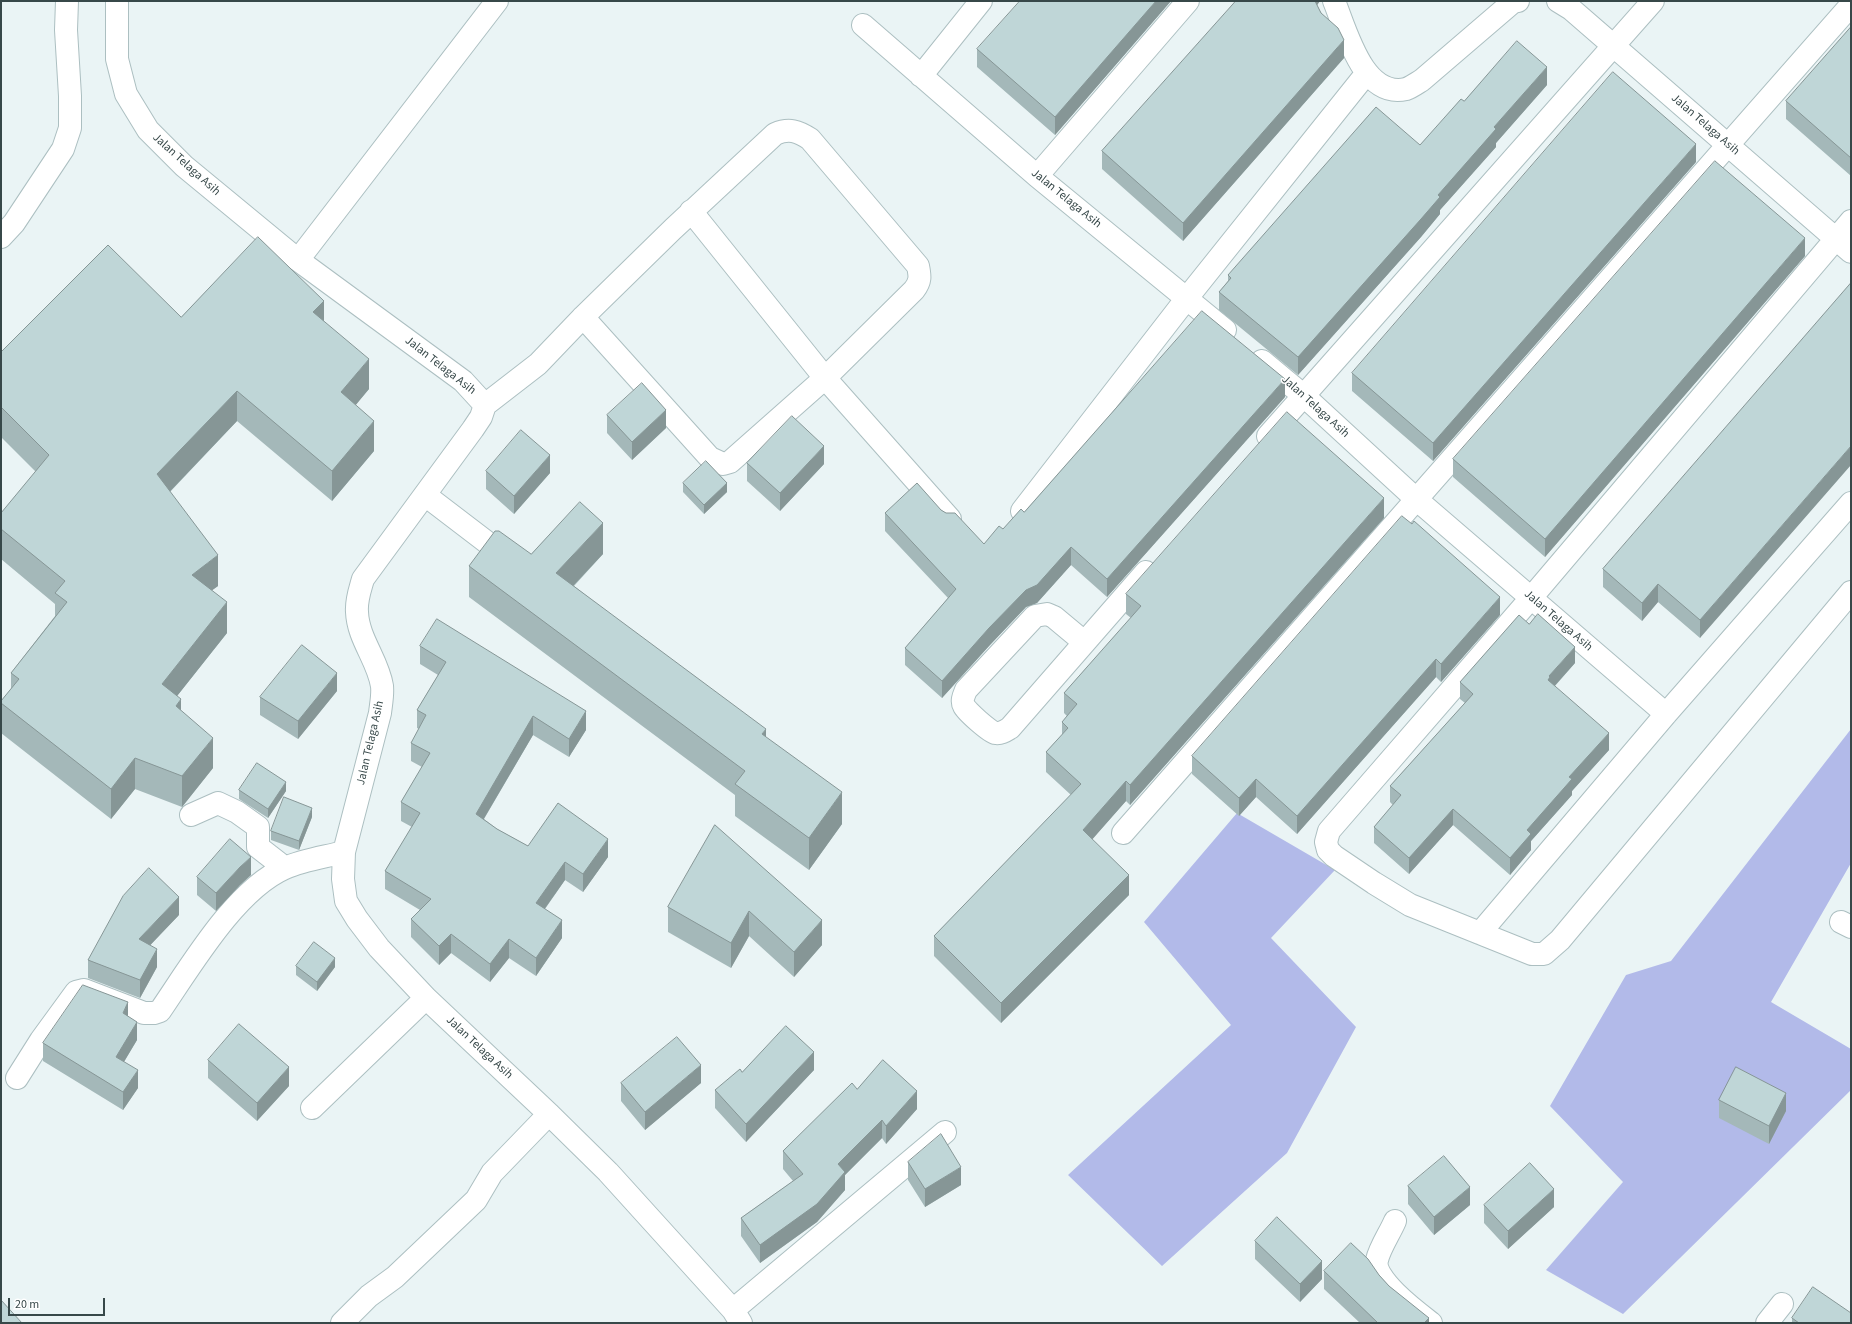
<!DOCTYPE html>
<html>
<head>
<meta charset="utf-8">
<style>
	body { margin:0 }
	#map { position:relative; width:1852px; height:1324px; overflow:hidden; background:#eaf4f5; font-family:"Source Sans 3",sans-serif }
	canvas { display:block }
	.frame { position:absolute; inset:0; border:2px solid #374849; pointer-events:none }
	.scale { position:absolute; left:8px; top:1298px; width:97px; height:18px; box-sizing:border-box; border:2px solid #374849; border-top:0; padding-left:5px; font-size:12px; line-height:14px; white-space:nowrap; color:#374849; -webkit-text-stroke:3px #fff; paint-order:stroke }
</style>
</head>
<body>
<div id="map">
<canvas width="1852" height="1324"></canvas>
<div class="frame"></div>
<div class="scale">20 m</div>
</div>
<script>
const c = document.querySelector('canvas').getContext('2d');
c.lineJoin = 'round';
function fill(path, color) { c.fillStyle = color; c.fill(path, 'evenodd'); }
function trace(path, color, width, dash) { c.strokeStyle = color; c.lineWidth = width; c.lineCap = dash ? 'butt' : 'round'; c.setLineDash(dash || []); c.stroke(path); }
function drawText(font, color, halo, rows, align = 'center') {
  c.font = font + ' "Source Sans 3",sans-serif'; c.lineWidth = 3; c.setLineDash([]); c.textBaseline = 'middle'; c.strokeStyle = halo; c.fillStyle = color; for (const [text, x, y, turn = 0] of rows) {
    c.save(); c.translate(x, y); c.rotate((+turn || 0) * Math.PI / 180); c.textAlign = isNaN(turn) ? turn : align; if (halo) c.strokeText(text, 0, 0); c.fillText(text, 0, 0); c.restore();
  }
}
fill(new Path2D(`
	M1851,729V863L1771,1002L1851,1049V1090L1623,1314L1546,1270L1623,1182L1550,1106L1626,975L1671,961Z
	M1237,813L1335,870L1271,938L1356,1027L1287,1153L1162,1266L1068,1175L1231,1025L1144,922Z`), '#b2bae9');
const minor = new Path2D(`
	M117,1V59L126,94L148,130L184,166L298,260L463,381L485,405L481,417L473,429L363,579C360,590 356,600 357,612C358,639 378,660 382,686C383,695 381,704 380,713L344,852L343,879L346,901L357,919L379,948L426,998L549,1114L608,1172L733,1310L741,1323
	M1334,1C1346,30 1363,99 1406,89C1412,87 1417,83 1422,80L1513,2L1518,1
	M1558,1L1571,9L1851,252
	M863,25L1037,176L1225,330
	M921,76L981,1
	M1037,176L1188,1
	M691,211L825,378L950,519
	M1851,221L1531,598L1329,831L1326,842L1328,850L1334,856L1374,883L1410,905L1532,954H1544L1560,940L1851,592
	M1,237L14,223L63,149L70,128V96L66,30L67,1
	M298,260L497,1
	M1262,361L1304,396L1416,499L1666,714
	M485,405L538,364L583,317L673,229L775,134C789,128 798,131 810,139L918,266C920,276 921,281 914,290L825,378L730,462L723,464L710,458L583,317
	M1268,436L1653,1
	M425,495L497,550
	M1022,511L1187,298L1366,74
	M1084,642L1054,617L1047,614L1035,616L966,690C964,695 961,701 964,706C966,711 990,732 995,733C1001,734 1005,731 1010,728L1146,572
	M191,815L218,803L237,812L258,827V847L285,868
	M1123,833L1851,5
	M1841,922L1851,927
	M1480,933L1666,714L1851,503
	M17,1078L41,1040L76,992L84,990L144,1013H154L160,1011C191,966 235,890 285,868C303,860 325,857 344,852
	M312,1108L426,998
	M1395,1221C1390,1233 1380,1247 1377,1260C1372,1279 1418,1313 1431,1323
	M733,1310L945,1132
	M342,1323L369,1296L395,1277L476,1200L492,1173L549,1114
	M1767,1323L1782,1304`);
trace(minor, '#acbfc1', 24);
trace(minor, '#fff', 22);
fill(new Path2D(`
	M1171,1L1055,135L977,67V49Z
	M1236,1H1320L1317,5L1344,58L1183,241L1102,169V151Z
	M1851,27V176L1786,119V101Z
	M1547,85L1496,143V147L1440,210V214L1421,237L1298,375L1219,310V292L1228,281V275L1420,145L1464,101Z
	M1696,162L1433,461L1352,391V373Z
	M1805,256L1545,557L1453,477V459Z
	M1851,283L1700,638L1658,602L1642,621L1603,587V569Z
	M181,317L324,321L369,389L355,405L374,451L332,501L237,421L170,492L218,586L212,590L227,633L177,696L181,711L213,768L182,807L135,789L111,819L1,733V701L11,689V673L55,616V604L1,559V513L36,472L1,437V352Z
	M1285,397L1107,597L1071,565L1037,603L1026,607L989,646L942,698L905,665V648L948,598L885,531V513L941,510L946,513L984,544L1003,529L1024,512Z
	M607,415L666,428L632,460L607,433Z
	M747,463L824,464L780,511L747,481Z
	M486,471L550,473L514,514L486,489Z
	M683,483L727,492L704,514L683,492Z
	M1384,518L1130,805L1126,801L1092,839L1129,895L1001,1023L934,956V936L1071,795L1046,772V752L1062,735V722L1067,716L1064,713V693L1131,618L1126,614V594Z
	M531,554H603L574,586L766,737L842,824L809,870L735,816V795L469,597V566Z
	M1500,615L1441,682L1436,677L1297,834L1256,797L1239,816L1192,774V756Z
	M420,646L586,730L569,757L533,735L484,819L497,829L528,846L608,857L583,892L565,880L545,909L562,938L536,976L509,958L490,982L451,953L439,965L411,937V919L420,910L385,889V871L412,827L401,821V802L422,767L411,761V743L419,729L417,728V710L438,675L420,664Z
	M1575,663L1555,686L1609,750L1572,791V795L1531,841V850L1510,875L1453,825L1409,874L1374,843V827L1393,805L1390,802V786L1465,703L1460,699V682Z
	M337,691L298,739L260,715V697Z
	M239,790L286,791L268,818L239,799Z
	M312,817L299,850L271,840V831Z
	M715,825L822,945L794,977L749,936L731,968L668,932V907Z
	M251,875L240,885L216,911L197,895V877Z
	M179,915L150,945L157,967L140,998L88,978V960Z
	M296,966L335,967L317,991L296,975Z
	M128,1017L137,1040L124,1062L138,1088L123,1110L43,1061V1043Z
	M208,1060L289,1086L257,1121L208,1078Z
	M814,1070L746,1142L715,1108V1090L742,1072Z
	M621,1083H701L645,1130L621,1101Z
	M857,1089L917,1109L886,1144L882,1138L845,1175V1190L817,1222L760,1263L741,1236V1218L793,1181L783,1169V1151Z
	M1719,1100L1786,1111L1769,1144L1719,1118Z
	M908,1162L961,1185L925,1207L908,1180Z
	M1408,1186L1470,1205L1434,1235L1408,1204Z
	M1484,1205L1554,1207L1508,1249L1484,1223Z
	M1255,1241L1322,1279L1300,1302L1255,1259Z
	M1324,1271L1379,1275L1389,1286L1429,1323H1360L1324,1289Z
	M1792,1318L1851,1323H1792Z`), '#a4b8b9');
fill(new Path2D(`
	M1156,1H1171L1055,135V117Z
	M1312,1H1320L1312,12Z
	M1344,40V58L1183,241V223Z
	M1547,67V85L1496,143V147L1440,210V214L1421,237L1298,375V357L1438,195L1494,127Z
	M1696,144V162L1433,461V443Z
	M1805,238V256L1545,557V539Z
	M324,301V331L313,312Z
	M369,359V389L341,423V392Z
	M1285,379V397L1107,597V579Z
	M237,391V421L157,505V474Z
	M666,410V428L632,460V442Z
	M374,421V451L332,501V471Z
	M824,446V464L780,511V493Z
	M1851,446V465L1700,638V620Z
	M550,455V473L514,514V496Z
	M727,483V492L704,514V505Z
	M1384,498V518L1130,805V785Z
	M603,523V554L556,604V573Z
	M1071,547V565L1037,603L1026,607L989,646L942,698V681L989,628L1026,590Z
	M218,555V586L192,605V575Z
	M1658,584V602L1642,621V603Z
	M1500,597V615L1441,682V664Z
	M227,602V633L162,715V684Z
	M1575,647V663L1550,691L1548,680L1549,676Z
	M1436,659V677L1297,834V816Z
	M337,673V691L298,739V721Z
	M181,699V730L176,706Z
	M586,711V730L569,757V739Z
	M533,716V735L476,832V814Z
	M766,729V760L762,734Z
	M1609,733V750L1572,791V795L1531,841V850L1510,875V858L1527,830L1569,777Z
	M213,738V768L182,807V776Z
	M135,758V789L111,819V789Z
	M1256,779V797L1239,816V798Z
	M1126,781V801L1083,850V830Z
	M286,782V791L268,818V809Z
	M842,792V824L809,870V838Z
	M312,808V817L299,850V841Z
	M1453,809V825L1409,874V858Z
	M608,839V857L583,892V874Z
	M251,857V875L240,885L216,911V893L240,867Z
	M565,862V880L536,921V903Z
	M1129,875V895L1001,1023V1003Z
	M179,897V915L139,957V939Z
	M749,911V936L731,968V943Z
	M562,920V938L536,976V958Z
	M822,920V945L794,977V952Z
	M451,934V953L439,965V946Z
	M509,939V958L490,982V964Z
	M157,949V967L140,998V980Z
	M335,958V967L317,991V982Z
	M128,1002V1020L123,1013Z
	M137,1022V1040L116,1075V1057Z
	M814,1052V1070L746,1142V1124Z
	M701,1065V1083L645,1130V1112Z
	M289,1067V1086L257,1121V1103Z
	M138,1070V1088L123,1110V1092Z
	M917,1091V1109L886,1144V1126Z
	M1786,1093V1111L1769,1144V1126Z
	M882,1120V1138L845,1175V1190L817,1222L760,1263V1245L838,1164Z
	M961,1167V1185L925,1207V1189Z
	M1470,1187V1205L1434,1235V1217Z
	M1554,1189V1207L1508,1249V1231Z
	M1322,1261V1279L1300,1302V1284Z
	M1429,1318V1323H1424Z`), '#869696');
const building = new Path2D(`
	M1020,1H1156L1055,117L977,49Z
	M1236,1H1315L1321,13L1338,28L1344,40L1183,223L1102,151Z
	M1851,27V158L1786,101Z
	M1517,41L1547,67L1494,127L1496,129L1438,195L1440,197L1421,219L1298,357L1219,292L1231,278L1228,275L1376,107L1420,145L1461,99L1464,101Z
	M1613,72L1696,144L1433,443L1352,373Z
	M1715,161L1805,238L1545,539L1453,459Z
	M258,237L324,301L313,312L369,359L341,392L374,421L332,471L237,391L157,474L218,555L192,575L227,602L162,684L181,699L176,706L213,738L182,776L135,758L111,789L1,703V701L19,679L11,673L67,602L55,593L65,581L1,529V513L49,455L1,407V352L108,245L181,317Z
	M1851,283V446L1700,620L1658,584L1642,603L1603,569Z
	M1202,311L1285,379L1107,579L1071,547L1037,585L1026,590L989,628L942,681L905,648L956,589L885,513L917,483L941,510L946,513H955L984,544L999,526L1003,529L1021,509L1024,512Z
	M642,383L666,410L632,442L607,415Z
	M1287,412L1384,498L1130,785L1126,781L1083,830L1129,875L1001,1003L934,936L1081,784L1046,752L1068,728L1062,722L1077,704L1064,693L1141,606L1126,594Z
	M792,416L824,446L780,493L747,463Z
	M521,430L550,455L514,496L486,471Z
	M706,461L727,483L704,505L683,483Z
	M580,502L603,523L556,573L766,729L762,734L842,792L809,838L735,784L745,771L469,566L495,531H499L531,554Z
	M1402,516L1412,524L1414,521L1500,597L1441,664L1436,659L1297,816L1256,779L1239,798L1192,756Z
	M1538,614L1575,647L1549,676L1550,677L1548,680L1609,733L1569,777L1572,779L1527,830L1531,834L1510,858L1453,809L1409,858L1374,827L1401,795L1390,786L1473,694L1460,682L1519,615L1529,624Z
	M437,619L586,711L569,739L533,716L476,814L497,829L528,846L558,803L608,839L583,874L565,862L536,903L562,920L536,958L509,939L490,964L451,934L439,946L411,919L431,899L385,871L420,813L401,802L430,753L411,743L426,715L417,710L446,662L420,646Z
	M302,645L337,673L298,721L260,697Z
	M257,763L286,782L268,809L239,790Z
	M284,797L312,808L299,841L271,831Z
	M715,825L822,920L794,952L749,911L731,943L668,907Z
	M230,839L251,857L240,867L216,893L197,877Z
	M149,868L179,897L139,939L157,949L140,980L88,960L123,896Z
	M314,942L335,958L317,982L296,966Z
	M83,985L128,1002L123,1013L137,1022L116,1057L138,1070L123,1092L43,1043Z
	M239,1024L289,1067L257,1103L208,1060Z
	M786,1026L814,1052L746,1124L715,1090L740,1069L742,1072Z
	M677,1037L701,1065L645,1112L621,1083Z
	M883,1060L917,1091L886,1126L882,1120L838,1164L845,1172L817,1204L760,1245L741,1218L803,1174L783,1151L852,1083L857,1089Z
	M1736,1067L1786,1093L1769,1126L1719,1100Z
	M941,1134L961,1167L925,1189L908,1162Z
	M1444,1156L1470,1187L1434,1217L1408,1186Z
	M1530,1163L1554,1189L1508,1231L1484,1205Z
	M1277,1217L1322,1261L1300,1284L1255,1241Z
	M1351,1243L1368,1259L1379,1275L1389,1286L1429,1318L1424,1323H1378L1324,1271Z
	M1813,1287L1851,1313V1323H1799L1792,1318Z
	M1,1300L22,1323H1Z`);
fill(building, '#bfd6d7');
trace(building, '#869696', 1);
drawText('12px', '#374849', '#fff', [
	["Jalan Telaga Asih",1705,125,41],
	["Jalan Telaga Asih",186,165,42],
	["Jalan Telaga Asih",1066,199,39],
	["Jalan Telaga Asih",440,366,38],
	["Jalan Telaga Asih",1315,407,42],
	["Jalan Telaga Asih",1558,621,41],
	["Jalan Telaga Asih",371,743,-77],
	["Jalan Telaga Asih",479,1048,43]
]);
</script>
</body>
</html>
